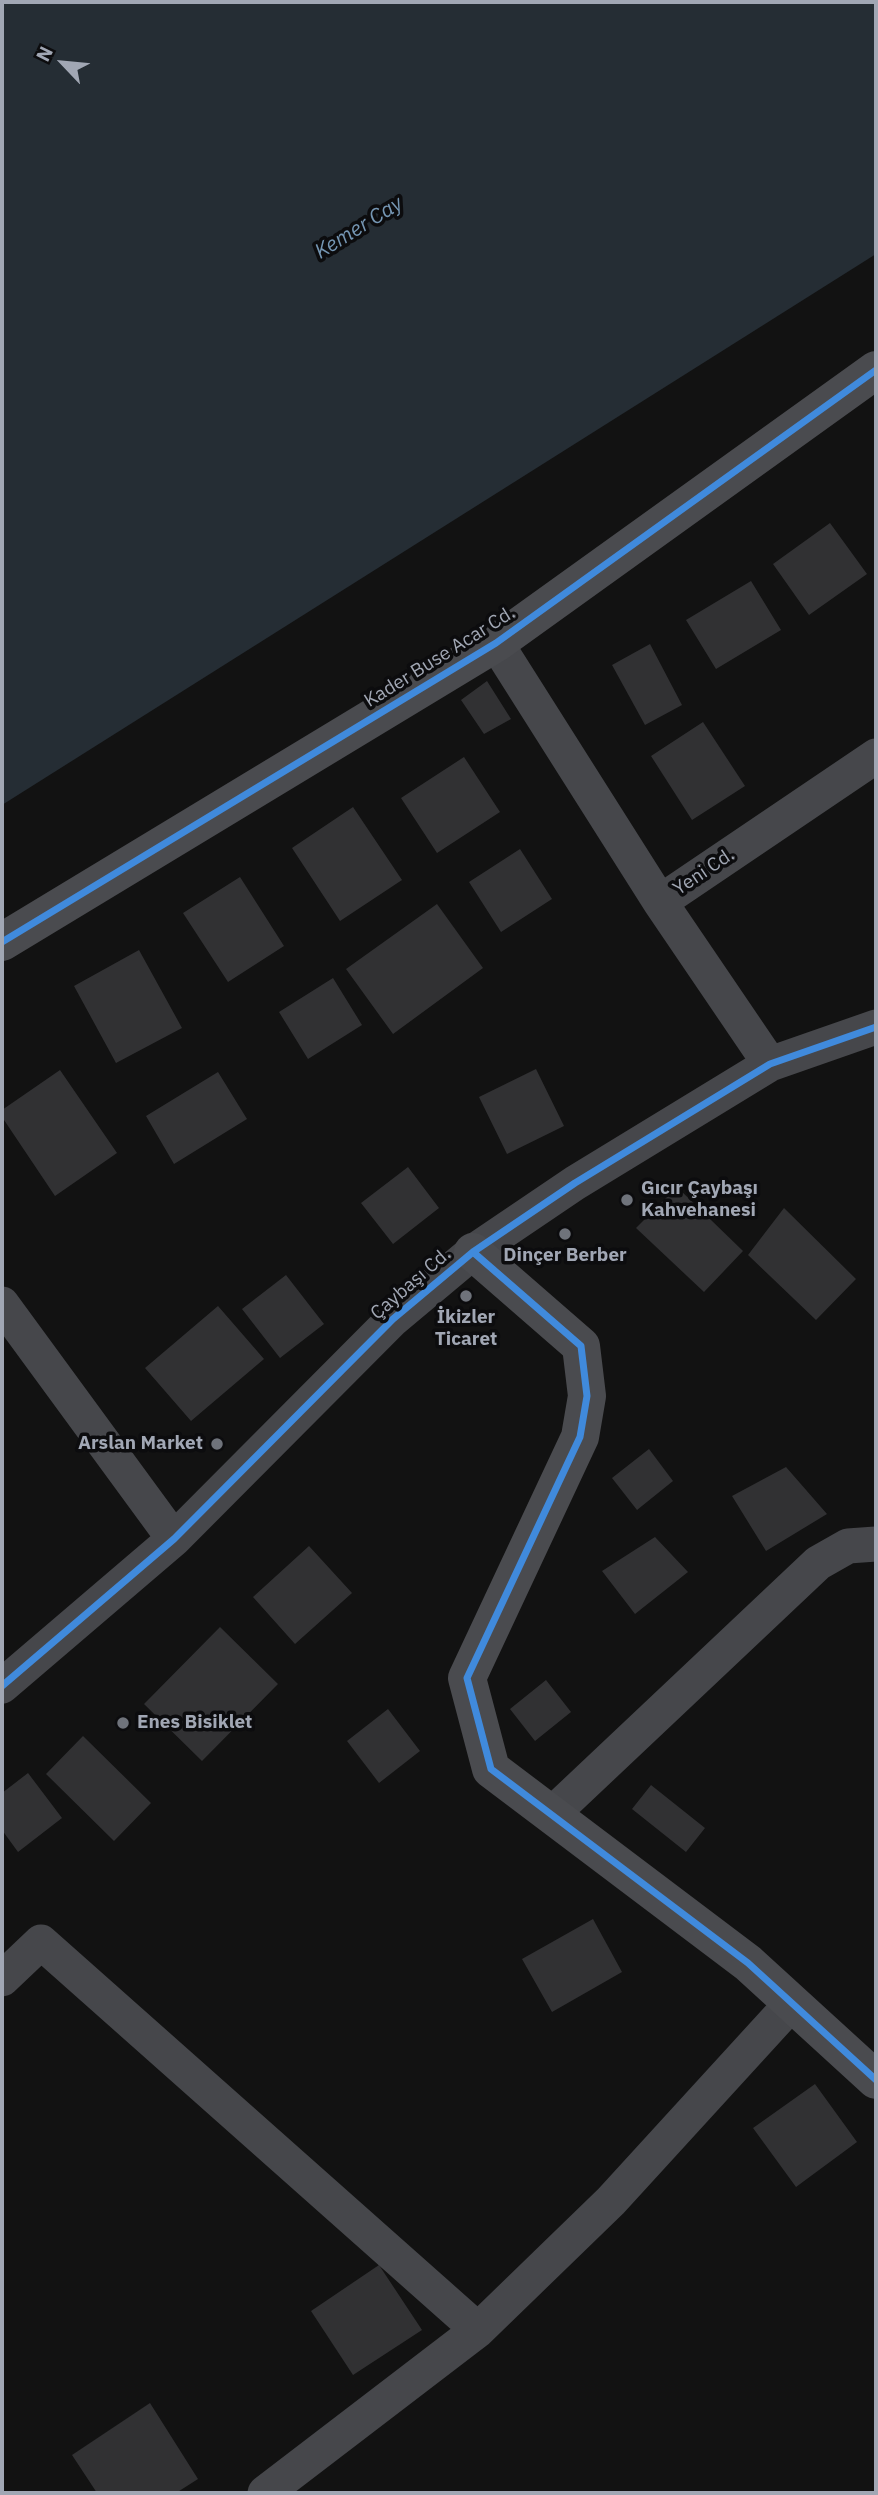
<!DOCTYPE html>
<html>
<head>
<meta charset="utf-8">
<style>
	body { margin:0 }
	#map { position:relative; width:878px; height:2495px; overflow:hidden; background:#121212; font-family:"IBM Plex Sans",sans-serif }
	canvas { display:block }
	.frame { position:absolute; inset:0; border:4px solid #a1a7b4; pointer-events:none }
	.north { position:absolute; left:28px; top:28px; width:70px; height:70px; -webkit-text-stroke:5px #0c0c0e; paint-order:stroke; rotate:296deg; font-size:19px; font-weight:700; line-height:28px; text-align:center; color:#a1a7b4 }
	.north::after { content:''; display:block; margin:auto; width:24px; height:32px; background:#a1a7b4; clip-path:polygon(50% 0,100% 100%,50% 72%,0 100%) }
</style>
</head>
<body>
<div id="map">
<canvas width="878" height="2495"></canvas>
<div class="frame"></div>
<div class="north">N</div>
</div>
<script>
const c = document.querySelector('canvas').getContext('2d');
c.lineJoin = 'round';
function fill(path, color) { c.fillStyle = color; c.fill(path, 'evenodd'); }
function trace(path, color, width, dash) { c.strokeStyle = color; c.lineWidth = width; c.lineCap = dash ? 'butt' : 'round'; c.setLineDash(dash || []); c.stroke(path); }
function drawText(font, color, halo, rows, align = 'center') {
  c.font = font + ' "IBM Plex Sans",sans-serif'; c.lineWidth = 7; c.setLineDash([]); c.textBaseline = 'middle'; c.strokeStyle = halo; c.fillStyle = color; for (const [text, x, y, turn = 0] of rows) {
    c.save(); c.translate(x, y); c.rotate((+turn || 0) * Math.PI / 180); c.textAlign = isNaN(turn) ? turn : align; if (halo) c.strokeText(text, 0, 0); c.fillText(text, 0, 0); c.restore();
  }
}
fill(new Path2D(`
	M2,2H876V254L2,805Z`), '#252d34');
fill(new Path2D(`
	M830,523L867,574L809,615L773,564Z
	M751,581L781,630L716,669L686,620Z
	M650,644L682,705L645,725L612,665Z
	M487,681L511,719L484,734L461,700Z
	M703,722L745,786L692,820L651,756Z
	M464,757L500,812L437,853L401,798Z
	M353,807L402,880L340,921L292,848Z
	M520,849L552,899L501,932L469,882Z
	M240,877L284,946L228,982L183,913Z
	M437,904L483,968L393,1034L346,969Z
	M139,950L182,1028L116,1063L74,986Z
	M333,978L362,1025L308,1059L279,1012Z
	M536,1069L564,1126L507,1154L479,1097Z
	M60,1070L117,1153L55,1196L2,1117V1110Z
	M218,1072L247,1119L174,1164L146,1116Z
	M408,1167L439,1208L393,1244L361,1203Z
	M677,1187L743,1251L704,1292L636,1228Z
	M784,1208L856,1279L816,1320L748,1255Z
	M286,1275L324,1324L280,1358L242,1309Z
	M218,1306L264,1359L191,1421L145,1368Z
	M649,1449L673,1481L637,1510L612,1478Z
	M786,1467L827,1514L766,1551L732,1496Z
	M655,1537L688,1572L635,1614L602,1571Z
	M309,1546L352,1593L295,1644L253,1597Z
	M220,1627L278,1684L202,1761L144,1704Z
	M546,1680L571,1712L535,1741L510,1709Z
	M388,1709L420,1751L379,1783L347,1741Z
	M83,1736L151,1803L114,1841L46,1774Z
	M28,1773L62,1818L18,1852L2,1830V1793Z
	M651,1785L705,1828L686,1852L632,1809Z
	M593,1919L622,1972L552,2012L522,1959Z
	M815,2084L857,2142L796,2187L753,2128Z
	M379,2265L422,2330L353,2375L311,2311Z
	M150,2403L198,2479L176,2493H97L72,2455Z`), '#313133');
trace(new Path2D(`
	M496,643L660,902
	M770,1064L660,902L876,756
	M2,1304L174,1539
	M2,1686L174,1539L393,1319L473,1252L575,1183L770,1064L876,1027
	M551,1815L818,1563L848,1546L876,1544
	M2,1979L41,1942L478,2330
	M265,2493L478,2330L611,2201L792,2003`), '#46474b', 35);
trace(new Path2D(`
	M2,942L496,643L876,370
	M473,1252L581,1346L587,1396L580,1437L467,1678L491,1769L748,1963L876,2080`), '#4a4b4f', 38);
trace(new Path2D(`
	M2,942L496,643L876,370
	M473,1252L581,1346L587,1396L580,1437L467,1678L491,1769L748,1963L876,2080
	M2,1686L174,1539L393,1319L473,1252L575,1183L770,1064L876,1027`), '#408adc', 7);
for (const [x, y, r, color] of [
	[627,1200,7,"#6f737b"],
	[565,1234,7,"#6f737b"],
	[466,1296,7,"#6f737b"],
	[217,1444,7,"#6f737b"],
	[123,1723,7,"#6f737b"]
]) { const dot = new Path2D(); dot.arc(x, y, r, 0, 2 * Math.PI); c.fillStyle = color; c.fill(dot); trace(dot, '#0c0c0e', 2.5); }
drawText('19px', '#a1a7b4', '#0c0c0e', [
	["Kader Buse Acar Cd.",440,657,-32],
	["Yeni Cd.",704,872,-34],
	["Çaybaşı Cd.",411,1284,-41]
]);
drawText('bold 19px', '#a1a7b4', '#0c0c0e', [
	["Gıcır Çaybaşı",641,1189],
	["Kahvehanesi",641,1211],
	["Dinçer Berber",565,1256,"center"],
	["İkizler",466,1318,"center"],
	["Ticaret",466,1340,"center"],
	["Arslan Market",203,1444,"right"],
	["Enes Bisiklet",137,1723]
], 'left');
drawText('italic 21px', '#7596b3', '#0c0c0e', [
	["Kemer Cay",359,228,-32]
]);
</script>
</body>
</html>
